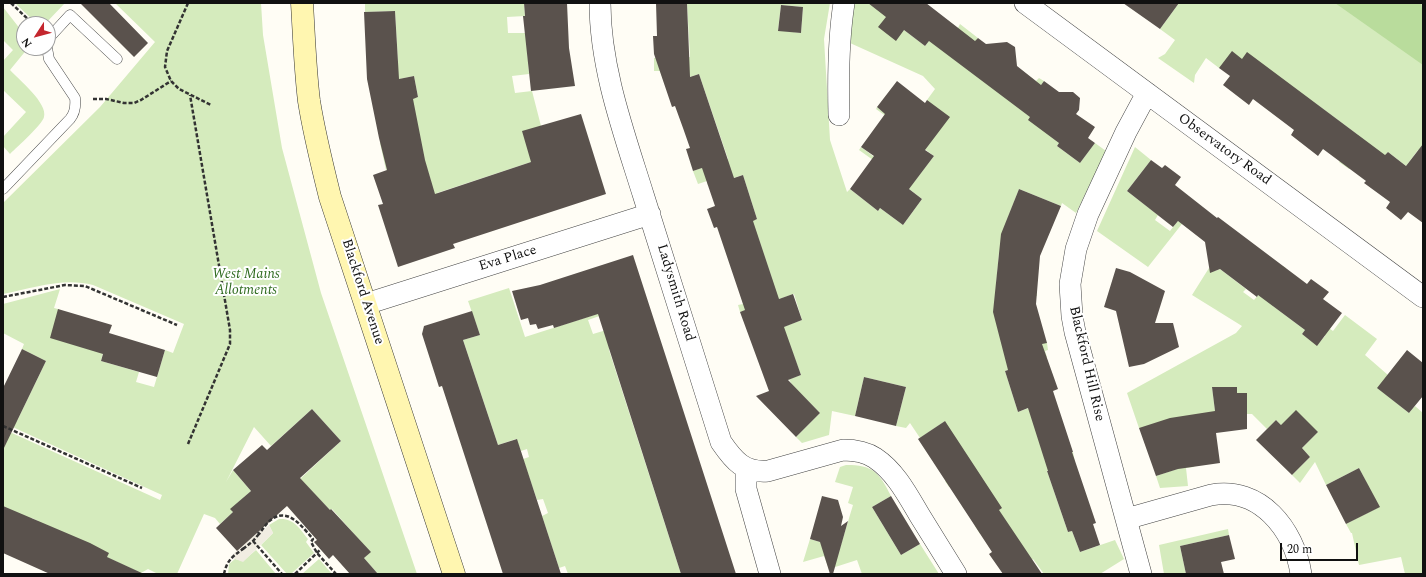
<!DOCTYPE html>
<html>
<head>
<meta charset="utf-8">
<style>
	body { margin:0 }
	#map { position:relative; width:1426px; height:577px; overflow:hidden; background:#fffdf5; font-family:Spectral,serif }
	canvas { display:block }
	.frame { position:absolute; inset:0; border:4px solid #111; pointer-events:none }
	.north { position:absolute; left:16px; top:16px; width:40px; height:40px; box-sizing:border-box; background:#fff; border:1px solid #a0a0a0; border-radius:50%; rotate:234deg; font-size:11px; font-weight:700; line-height:16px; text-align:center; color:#111 }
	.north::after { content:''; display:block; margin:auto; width:14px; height:18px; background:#c4262e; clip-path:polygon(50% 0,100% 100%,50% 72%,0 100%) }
	.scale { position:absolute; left:1280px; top:543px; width:78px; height:18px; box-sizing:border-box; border:2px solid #111; border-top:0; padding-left:5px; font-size:12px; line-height:14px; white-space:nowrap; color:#111; -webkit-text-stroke:3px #fff; paint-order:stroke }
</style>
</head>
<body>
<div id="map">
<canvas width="1426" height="577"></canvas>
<div class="frame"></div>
<div class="north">N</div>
<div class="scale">20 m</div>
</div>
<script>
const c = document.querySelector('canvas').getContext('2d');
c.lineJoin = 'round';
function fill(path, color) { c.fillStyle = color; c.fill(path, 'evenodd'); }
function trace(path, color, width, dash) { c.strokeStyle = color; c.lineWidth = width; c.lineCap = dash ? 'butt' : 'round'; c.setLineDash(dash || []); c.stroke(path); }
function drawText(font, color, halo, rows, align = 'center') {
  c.font = font + ' Spectral,serif'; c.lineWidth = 4; c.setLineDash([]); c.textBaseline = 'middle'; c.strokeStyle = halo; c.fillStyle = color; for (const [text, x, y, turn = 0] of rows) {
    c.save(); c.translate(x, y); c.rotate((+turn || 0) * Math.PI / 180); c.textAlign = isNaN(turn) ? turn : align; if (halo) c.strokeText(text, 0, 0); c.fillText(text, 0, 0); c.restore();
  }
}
fill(new Path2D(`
	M15,3H65L45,24H37Z
	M115,3H261L263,35L282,148L321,293L417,574H378L364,558L370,552L332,509L330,510L300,479L341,441L312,409L271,446L254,427L226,482L233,470L251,491L231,509L233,512L220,524L215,518L204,514L177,574H158L148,569L141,573L37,525L38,521L32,518L30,522L3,509L4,505H3V429L160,500L162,495L6,424L17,421L46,361L22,349L24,344L3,333V304L60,289L54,308L58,309L103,353L101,361L139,372L136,382L154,387L165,350L173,353L184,324L93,285C64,277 33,288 3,294V203L100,107L155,42Z
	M365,3H524L525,16L507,17L508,33H526L529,74L512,76L515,93L532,91L541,126L531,162L437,193L438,197L427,201L431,181L424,159L386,170L380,143L390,141L403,100L418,97L414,76L390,81L367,64L398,62L395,11L365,12Z
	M687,3H830L824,39L830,140L847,192L850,189L878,211L880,208L903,225L922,199L900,182L901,180L859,150L861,147L889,168L892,165L914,182L934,156L911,139L913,136L876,109L877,107L905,129L930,143L927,100L935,89L923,76L850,43L854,3H882L904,30L925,46L946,19L958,28L960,24L978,38L959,63L1020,69L1036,81L1039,78L1044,81L1027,104L1059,143L1057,146L1080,163L1095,143L1106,151L1076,213L1062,203L1061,206L1019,189L1007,220L1002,254L999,253L996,286L1037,290V296L1019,298L1047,343L1048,350L1045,351L1047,357L1005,371L1018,412L1034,406L1045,461L1073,452L1075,462L1047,471L1068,532L1072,531L1080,552L1115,540L1124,559L1100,574H1044L1033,559L1010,574L1004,518L980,534L975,526V468L949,487L945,481L948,479L945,421L920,438L910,423L906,428L896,426L906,387L864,377L855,416L832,411L829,435L802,443L796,437L820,413L792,385L789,379L801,375L783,327L802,320L794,294L740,312L738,305L743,304L739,290L772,279L758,237L722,230L757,219L743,175L708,186L707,181L698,184L693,171L728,159L699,74L665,85L660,71H654V58L690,57ZM781,5L803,7L801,33L778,30Z
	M1179,3H1423V154L1418,150L1406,166L1388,152L1382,159L1352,166L1349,169L1339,162L1358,135L1315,103L1281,115L1279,118L1272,113L1292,86L1242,59L1219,68L1206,58L1195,75L1194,83L1158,58L1165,54L1175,40L1160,29Z
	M3,7L24,34V48H28L10,70C19,80 48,103 44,117C42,125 18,146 10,154L3,146V137L26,112L3,90V61L13,50L3,40Z
	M1135,147L1151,160L1127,191L1158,215L1155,220L1170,231L1177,222L1189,215L1148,267L1097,231Z
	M1283,266L1286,268L1274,285L1273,306L1305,330L1302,334L1317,345L1325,336L1321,333L1326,326L1333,331L1345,315L1377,339L1365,355L1388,375L1378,388L1409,413L1415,406L1423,413V574H1405L1401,557L1359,565L1352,533H1351L1346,524L1379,507L1359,468L1326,485L1315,462L1300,483L1292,475L1310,457L1302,448L1318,432L1281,425L1276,420L1267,429L1252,414H1247V393H1237L1236,387H1212L1215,411L1194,467L1186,468L1188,486L1160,488L1156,476L1183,467L1139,428L1127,393L1236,333L1242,326L1192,295L1209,268L1215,271L1220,269L1246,289L1243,292L1254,300Z
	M509,288L525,337L597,314L608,313L588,320L593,334L613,328L609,350L681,574H568L565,566L559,568L542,516L548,513L543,499L537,500L523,459L529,457L527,449L521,451L516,439L498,445L463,340L480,335L468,301Z
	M846,465C873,465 879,472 891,496L872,507L901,555L920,544L939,574H862L857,560L829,569L824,556L803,562L810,539L840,548L853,505L848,503L853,487L835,482L840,467Z
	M279,519C294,518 300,529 308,539L306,542L314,553L291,574H287L261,545L273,533L269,525Z
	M1228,529L1229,535L1180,546L1186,574H1164L1159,545Z
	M256,550L276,574H228L229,564L235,559L243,561Z
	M319,559L332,574H302Z`), '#d5ebbd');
fill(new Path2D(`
	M1335,3H1421L1423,14V65Z`), '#b9dc9c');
fill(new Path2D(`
	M269,525L273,533L243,562L230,557L263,527L265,529Z`), '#f1ede2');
fill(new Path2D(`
	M80,3H109L148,43L134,57Z
	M524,3H567L569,48L575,86L531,91L523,16H525Z
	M656,3H687L690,77L699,74L734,178L743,175L757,219L753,221L779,299L793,294L802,320L784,327L801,375L788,380L820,413L796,437L756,396L769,391L740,312L745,310L717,227L714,228L707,209L715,206L702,168L693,171L686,149L690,148L683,128L675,106L672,107L654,54L653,36H657Z
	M868,3H926L975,41L978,38L986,44L1007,42L1015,47L1017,66L1041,85L1044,81L1059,92H1073L1080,98L1079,110L1076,114L1095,127L1088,138L1095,143L1080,163L1057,146L1059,143L1028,120L1030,117L929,41L925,46L904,30L896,41L878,27L886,17Z
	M1123,3H1179L1160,29Z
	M781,5L803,7L801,33L778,31Z
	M395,11L399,79L414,76L418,97L413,99L425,160L435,194L531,162L522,131L581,114L606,194L453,244L455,248L398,267L378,205L383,204L373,175L387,170L379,138L367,79L364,12Z
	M1232,51L1242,59L1247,52L1385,155L1388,152L1406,166L1423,144V223L1408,212L1401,220L1386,208L1390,202L1364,183L1366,181L1323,149L1318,156L1291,135L1294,130L1253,99L1249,105L1223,85L1230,76L1219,68Z
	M897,81L925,103L927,100L950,117L925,150L934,156L909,189L922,199L903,225L880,208L878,211L850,189L874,156L861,147L885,114L877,107Z
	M1151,160L1162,168L1165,165L1181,177L1175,185L1217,218L1218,217L1307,284L1311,279L1329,292L1323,299L1342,313L1317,346L1302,334L1305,330L1258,295L1257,297L1220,269L1210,273L1205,242L1178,221L1173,227L1127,191Z
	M1019,189L1061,206L1040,256L1036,304L1047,343L1042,344L1058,389L1053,391L1073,452H1072L1096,523L1093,524L1100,545L1080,552L1072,531L1068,532L1047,471H1048L1028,408L1018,412L1005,371L1008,370L993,312L1001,234Z
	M633,255L666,357L736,574H681L598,314L554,328L553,325L538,329L536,324L530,325L528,318L521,320L512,291L540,285Z
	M1116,268L1130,272L1165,291L1155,323H1173L1179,347L1144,364L1129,367L1116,311L1104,307Z
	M58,309L112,325L109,333L165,350L157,377L101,361L103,354L50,338Z
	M472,311L480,335L463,340L498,445L517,439L561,574H503L442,386L439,387L422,334L424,326Z
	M22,349L46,361L3,450V388Z
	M1407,350L1423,363V396L1409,413L1377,388Z
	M864,377L906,387L896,426L855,416Z
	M1212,387H1237V393H1247V429L1216,433L1220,463L1178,469L1156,476L1139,428L1170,418L1215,411Z
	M312,409L341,441L300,478L330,510L331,509L371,552L364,558L378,574H350L333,555L329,559L314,542L317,540L287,506L237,551L216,528L233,512L230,509L251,491L233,470L262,445L267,450Z
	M1296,410L1318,432L1302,448L1310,457L1292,475L1256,440L1276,420L1281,425Z
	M945,421L1002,508L999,510L1042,574H1003L989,554L992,552L918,439Z
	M1359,468L1380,507L1346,524L1326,485Z
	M822,496L838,500L843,517L841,526L848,521L833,574H830L820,542L810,539Z
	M891,496L920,544L901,555L872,507Z
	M3,506L90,543L109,553L107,557L144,574H50L3,553Z
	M1229,535L1235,559L1221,562L1224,574H1186L1180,546Z`), '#5a524d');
const lane = new Path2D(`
	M48,39L70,15L117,59
	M3,189L70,119C75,113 76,107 75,98L49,59L47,48`);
const street = new Path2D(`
	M600,3C600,68 624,133 643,194C669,277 695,359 721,442C734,461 744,473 768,471L843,450C854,450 866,452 875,458C896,472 908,496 920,516C932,535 944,555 956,574
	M1025,3L1423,297
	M839,115C838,77 838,41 844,3
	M366,304L650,214
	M746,469V489L770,574
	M1126,519L1211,495C1260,486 1294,529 1301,574
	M1141,574L1075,332L1072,316L1070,284L1076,249L1088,214L1126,132L1147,93`);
const secondary = new Path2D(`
	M302,3C304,36 305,68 309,101C314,133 322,165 330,197L454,574`);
trace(lane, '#444', 11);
trace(street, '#444', 22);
trace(secondary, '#333', 23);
trace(new Path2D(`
	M11,3L33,24
	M188,3L167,51L165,67L171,81L179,89L211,105
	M93,99H106L124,103H134L141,100L171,81
	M3,297L65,285L85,286L177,325
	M3,426L142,488
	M188,444L230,344V330L190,95
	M258,532L259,534C263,529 267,522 272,519C289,507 303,528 313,539L311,542L317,553L336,574
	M253,541L282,574
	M243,549L253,541L259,534
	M224,574C227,560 232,557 243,549L242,547
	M295,574L321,549`), '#333', 2.5, [4, 2]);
trace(lane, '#fff', 10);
trace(street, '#fff', 21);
trace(secondary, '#fff6b0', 22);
drawText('14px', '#111', '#fff', [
	["Observatory Road",1224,150,36],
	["Eva Place",508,259,-17],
	["Blackford Avenue",362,292,72],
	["Ladysmith Road",675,293,73],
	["Blackford Hill Rise",1086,364,77]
]);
drawText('italic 14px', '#2f6b1f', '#fff', [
	["West Mains",246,275],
	["Allotments",246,291]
]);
</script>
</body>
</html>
